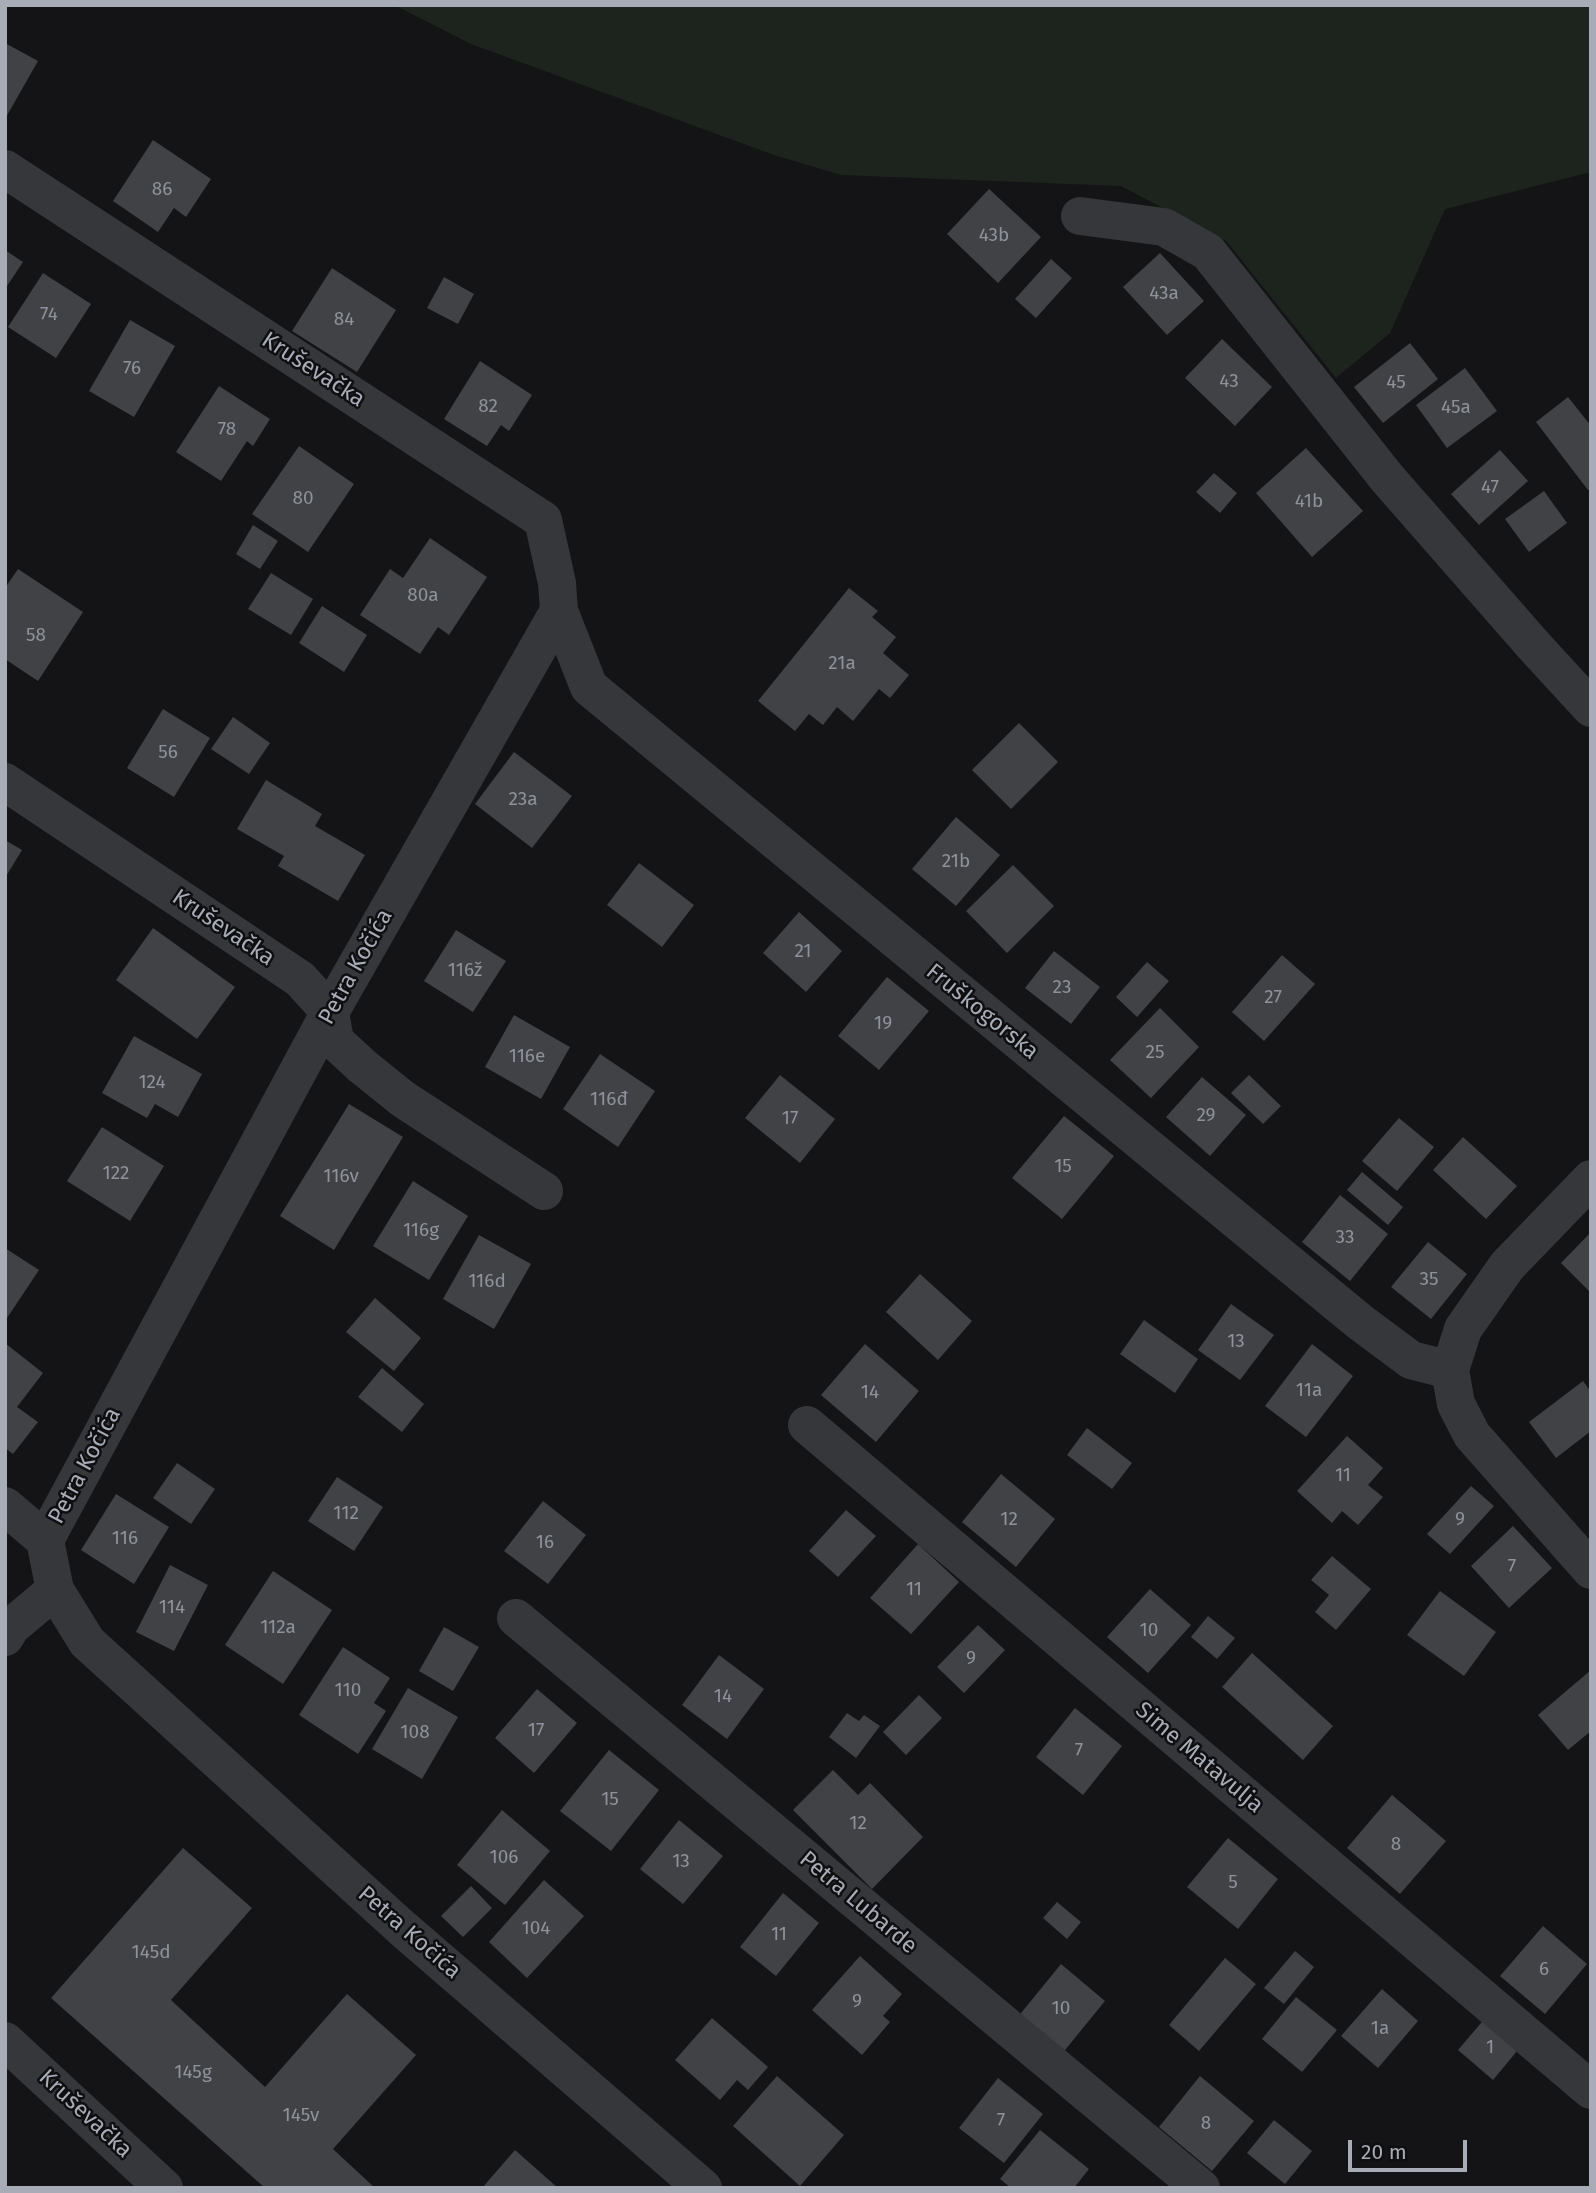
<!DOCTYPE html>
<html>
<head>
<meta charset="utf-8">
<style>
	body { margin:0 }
	#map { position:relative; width:1596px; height:2193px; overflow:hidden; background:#141416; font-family:"Fira Sans",sans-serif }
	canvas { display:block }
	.frame { position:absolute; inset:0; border:7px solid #a7acb6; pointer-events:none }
	.scale { position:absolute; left:1348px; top:2140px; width:119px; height:32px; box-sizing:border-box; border:4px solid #a7acb6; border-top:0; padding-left:9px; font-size:21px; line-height:24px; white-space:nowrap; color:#a7acb6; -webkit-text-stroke:5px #0f0f11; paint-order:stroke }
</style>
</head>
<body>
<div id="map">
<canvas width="1596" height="2193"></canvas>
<div class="frame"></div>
<div class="scale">20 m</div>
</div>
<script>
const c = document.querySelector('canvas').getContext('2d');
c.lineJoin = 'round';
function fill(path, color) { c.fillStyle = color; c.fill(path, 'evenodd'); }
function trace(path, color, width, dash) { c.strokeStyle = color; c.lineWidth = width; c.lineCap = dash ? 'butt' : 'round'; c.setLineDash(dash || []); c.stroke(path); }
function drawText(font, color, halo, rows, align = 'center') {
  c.font = font + ' "Fira Sans",sans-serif'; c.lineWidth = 5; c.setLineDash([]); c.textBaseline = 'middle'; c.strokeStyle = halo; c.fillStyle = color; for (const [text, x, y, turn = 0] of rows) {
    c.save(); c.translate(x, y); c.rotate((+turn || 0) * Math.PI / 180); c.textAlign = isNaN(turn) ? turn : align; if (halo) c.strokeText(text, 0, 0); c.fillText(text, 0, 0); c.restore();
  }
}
fill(new Path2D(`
	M394,5H1591V172L1445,209L1390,333L1336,378L1226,241L1121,186L841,175L774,155L471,44Z`), '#1d241d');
fill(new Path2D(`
	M5,43L38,61L5,119Z
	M153,140L211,179L186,217L174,208L158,232L113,201Z
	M989,189L1041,237L998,283L947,234Z
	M5,250L23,262L5,289Z
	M1160,253L1204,301L1167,335L1123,287Z
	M1051,259L1072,278L1036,318L1015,299Z
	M332,268L396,310L357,372L292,331Z
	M43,273L91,304L56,358L8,327Z
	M444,277L474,294L458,324L427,308Z
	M130,320L175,346L134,417L89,391Z
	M1222,339L1272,387L1235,426L1185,378Z
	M1410,343L1438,379L1383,423L1354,387Z
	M480,361L532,395L509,431L501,425L487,446L444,419Z
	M1465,368L1497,411L1447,448L1416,405Z
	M219,386L270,419L253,446L247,441L221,481L176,452Z
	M1568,397L1591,426V489L1588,490L1536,422Z
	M299,446L354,484L308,552L252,514Z
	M1306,448L1363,511L1312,557L1256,493Z
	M1500,450L1528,481L1479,525L1451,494Z
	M1214,473L1237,493L1220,513L1196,492Z
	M1544,491L1567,523L1529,552L1505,519Z
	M253,525L278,541L260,569L236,554Z
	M430,538L487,577L449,635L438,627L420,654L360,615L390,569L403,578Z
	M18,569L83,612L38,681L5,659V588Z
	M271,573L313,599L291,635L248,609Z
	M849,588L878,611L872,617L896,637L883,653L909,675L890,698L879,689L853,721L837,707L823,725L809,714L795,731L758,701Z
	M322,606L367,635L344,672L299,643Z
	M163,709L210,738L174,797L127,768Z
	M233,717L270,743L249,774L211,749Z
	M1019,723L1058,762L1011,809L972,770Z
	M514,752L572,796L532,848L475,804Z
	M266,780L322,814L315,826L365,855L338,901L278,866L284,856L237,829Z
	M956,817L1000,855L956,906L912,869Z
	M5,840L22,850L5,878Z
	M639,863L694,905L662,947L607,905Z
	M1013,865L1054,906L1007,953L966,911Z
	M799,912L842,951L806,992L763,953Z
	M153,928L235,987L197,1039L116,980Z
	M456,930L506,961L473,1012L424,981Z
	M1054,951L1100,987L1071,1024L1025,988Z
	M1282,955L1315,984L1264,1041L1232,1012Z
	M1147,962L1169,981L1137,1017L1116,997Z
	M887,977L929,1011L879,1070L838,1036Z
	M1160,1008L1199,1047L1151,1098L1110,1060Z
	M514,1015L570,1047L541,1099L485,1067Z
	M134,1036L202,1074L178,1117L155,1104L147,1118L102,1093Z
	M600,1054L655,1091L618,1147L563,1109Z
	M780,1075L835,1119L800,1163L745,1118Z
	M1249,1075L1281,1106L1263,1124L1231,1093Z
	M1202,1077L1246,1115L1210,1156L1166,1117Z
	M349,1104L403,1137L334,1250L280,1216Z
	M1064,1116L1114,1156L1062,1219L1012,1178Z
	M1399,1118L1434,1147L1397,1191L1362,1161Z
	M102,1127L164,1166L130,1221L67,1181Z
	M1463,1137L1517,1186L1486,1219L1433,1170Z
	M1362,1172L1403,1207L1388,1225L1347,1190Z
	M413,1181L468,1216L429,1280L373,1246Z
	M1340,1195L1388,1234L1350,1281L1302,1242Z
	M1591,1232V1293L1561,1263Z
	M479,1235L531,1264L494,1329L443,1299Z
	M1428,1242L1467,1274L1431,1319L1391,1287Z
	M5,1248L39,1270L5,1321Z
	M920,1274L972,1321L938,1360L886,1312Z
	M375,1298L421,1338L394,1371L346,1332Z
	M1231,1304L1274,1335L1240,1380L1198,1350Z
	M1144,1320L1198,1359L1175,1393L1120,1354Z
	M5,1343L43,1373L17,1407L38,1422L13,1454L5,1448Z
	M865,1344L919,1391L876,1442L821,1395Z
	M1312,1344L1353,1376L1306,1437L1265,1406Z
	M382,1368L424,1404L402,1432L358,1397Z
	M1583,1381L1591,1392V1431L1556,1458L1529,1422Z
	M1087,1428L1132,1463L1112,1489L1067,1455Z
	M1347,1436L1383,1468L1368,1485L1383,1497L1358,1525L1342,1511L1332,1523L1297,1491Z
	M177,1463L215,1489L191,1524L153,1498Z
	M1001,1474L1055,1519L1016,1567L962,1522Z
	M337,1477L383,1507L354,1551L308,1521Z
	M1471,1486L1494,1506L1450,1554L1427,1534Z
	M116,1494L169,1527L134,1584L81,1550Z
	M543,1501L586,1535L548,1584L504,1551Z
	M846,1510L876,1536L838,1577L809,1551Z
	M1513,1526L1552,1568L1509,1608L1471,1566Z
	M918,1544L959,1582L911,1634L870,1598Z
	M1332,1556L1371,1589L1336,1630L1315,1612L1329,1595L1311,1580Z
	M170,1565L208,1585L174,1651L136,1632Z
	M273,1571L332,1610L283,1684L225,1645Z
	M1150,1589L1191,1625L1148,1673L1107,1637Z
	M1440,1591L1496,1632L1464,1676L1407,1635Z
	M1208,1616L1235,1638L1217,1659L1191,1637Z
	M978,1625L1005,1650L964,1693L937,1667Z
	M444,1627L479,1647L453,1691L419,1671Z
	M343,1647L390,1678L374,1703L386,1711L358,1754L299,1715Z
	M1252,1653L1333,1726L1303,1760L1222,1687Z
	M719,1655L764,1689L727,1739L682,1705Z
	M1591,1670V1731L1568,1750L1538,1715Z
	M408,1688L458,1717L422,1779L372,1749Z
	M537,1689L577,1723L534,1773L495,1738Z
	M919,1695L942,1718L906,1755L883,1732Z
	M1075,1708L1122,1746L1083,1795L1036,1757Z
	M847,1713L859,1721L864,1715L880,1726L856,1758L829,1737Z
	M609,1750L659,1790L611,1851L560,1811Z
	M833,1770L858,1795L870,1783L923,1837L872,1889L793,1810Z
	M1392,1795L1446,1841L1400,1894L1347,1848Z
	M502,1810L550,1851L505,1905L457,1865Z
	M679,1820L723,1856L683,1904L640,1869Z
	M1228,1838L1278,1879L1238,1929L1187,1887Z
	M183,1848L252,1908L171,2000L265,2087L347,1994L416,2055L333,2149L375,2188H265L51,1998Z
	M544,1880L584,1916L527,1978L489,1942Z
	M471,1886L492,1908L463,1937L441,1916Z
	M783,1893L819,1923L776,1976L740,1947Z
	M1057,1902L1081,1922L1067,1939L1043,1918Z
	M1543,1926L1587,1964L1545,2014L1500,1976Z
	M1295,1951L1314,1967L1284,2004L1264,1988Z
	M860,1956L902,1994L883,2016L890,2022L862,2055L812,2010Z
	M1225,1958L1256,1984L1199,2051L1169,2025Z
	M1061,1964L1105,2001L1061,2055L1017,2018Z
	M1382,1989L1418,2021L1378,2068L1341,2036Z
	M1296,1997L1337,2030L1302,2072L1262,2039Z
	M1487,2016L1522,2045L1493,2080L1458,2050Z
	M712,2018L768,2067L748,2090L737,2080L720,2100L675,2060Z
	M777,2076L844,2135L800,2186L733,2126Z
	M1200,2076L1254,2121L1212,2171L1159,2127Z
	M998,2078L1043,2114L1004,2163L959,2128Z
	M1274,2120L1312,2151L1285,2184L1247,2153Z
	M1040,2130L1089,2169L1074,2188H1011L1000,2179Z
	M515,2150L558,2188H482Z`), '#414246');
trace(new Path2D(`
	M5,169L543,520L557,583L559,611L589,687L1360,1322L1411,1360L1450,1370
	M1080,216L1164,227L1208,252L1387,478L1535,647L1591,708
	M559,611L330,1012L45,1540L55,1590L87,1642L402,1928L703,2188
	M5,782L300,979L330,1012
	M330,1012L335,1041L362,1066L403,1099L544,1191
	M1591,1179L1507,1266L1463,1329L1450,1370L1456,1404L1472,1435L1591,1570
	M807,1425L1591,2090
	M5,1506L45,1540
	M516,1618L1201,2188
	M5,1637L11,1627L55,1590
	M5,2041L164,2188`), '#36373b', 38);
drawText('19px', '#8e929a', null, [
	["86",162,190],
	["43b",994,236],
	["43a",1164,294],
	["74",49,315],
	["84",344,320],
	["76",132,369],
	["43",1229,382],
	["45",1396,383],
	["82",488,407],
	["45a",1456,408],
	["78",227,430],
	["47",1490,488],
	["80",303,499],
	["41b",1309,502],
	["80a",423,596],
	["58",36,636],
	["21a",842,664],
	["56",168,753],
	["23a",523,800],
	["21b",956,862],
	["21",803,952],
	["116ž",465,971],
	["23",1062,988],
	["27",1273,998],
	["19",883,1024],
	["25",1155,1053],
	["116e",527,1057],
	["124",152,1083],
	["116đ",609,1100],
	["29",1206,1116],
	["17",790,1119],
	["15",1063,1167],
	["122",116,1174],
	["116v",341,1177],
	["116g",421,1231],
	["33",1345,1238],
	["35",1429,1280],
	["116d",487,1282],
	["13",1236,1342],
	["11a",1309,1391],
	["14",870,1393],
	["11",1343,1476],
	["112",346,1514],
	["12",1009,1520],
	["9",1460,1520],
	["116",125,1539],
	["16",545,1543],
	["7",1512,1567],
	["11",914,1590],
	["114",172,1608],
	["112a",278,1628],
	["10",1149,1631],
	["9",971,1659],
	["110",348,1691],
	["14",723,1697],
	["17",536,1731],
	["108",415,1733],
	["7",1079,1751],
	["15",610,1800],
	["12",858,1824],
	["8",1396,1845],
	["106",504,1858],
	["13",681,1862],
	["5",1233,1883],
	["104",536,1929],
	["11",779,1935],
	["145d",151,1953],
	["6",1544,1970],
	["9",857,2002],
	["10",1061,2009],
	["1a",1380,2029],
	["1",1490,2048],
	["145g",193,2073],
	["145v",301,2116],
	["7",1001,2121],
	["8",1206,2124]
]);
drawText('23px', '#a7acb6', '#0f0f11', [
	["Kruševačka",313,370,33],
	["Kruševačka",223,928,34],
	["Petra Kočića",356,967,-61],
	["Fruškogorska",982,1012,39],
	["Petra Kočića",85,1466,-62],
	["Sime Matavulja",1199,1758,40],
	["Petra Lubarde",858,1903,40],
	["Petra Kočića",409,1933,41],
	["Kruševačka",85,2114,43]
]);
</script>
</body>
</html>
